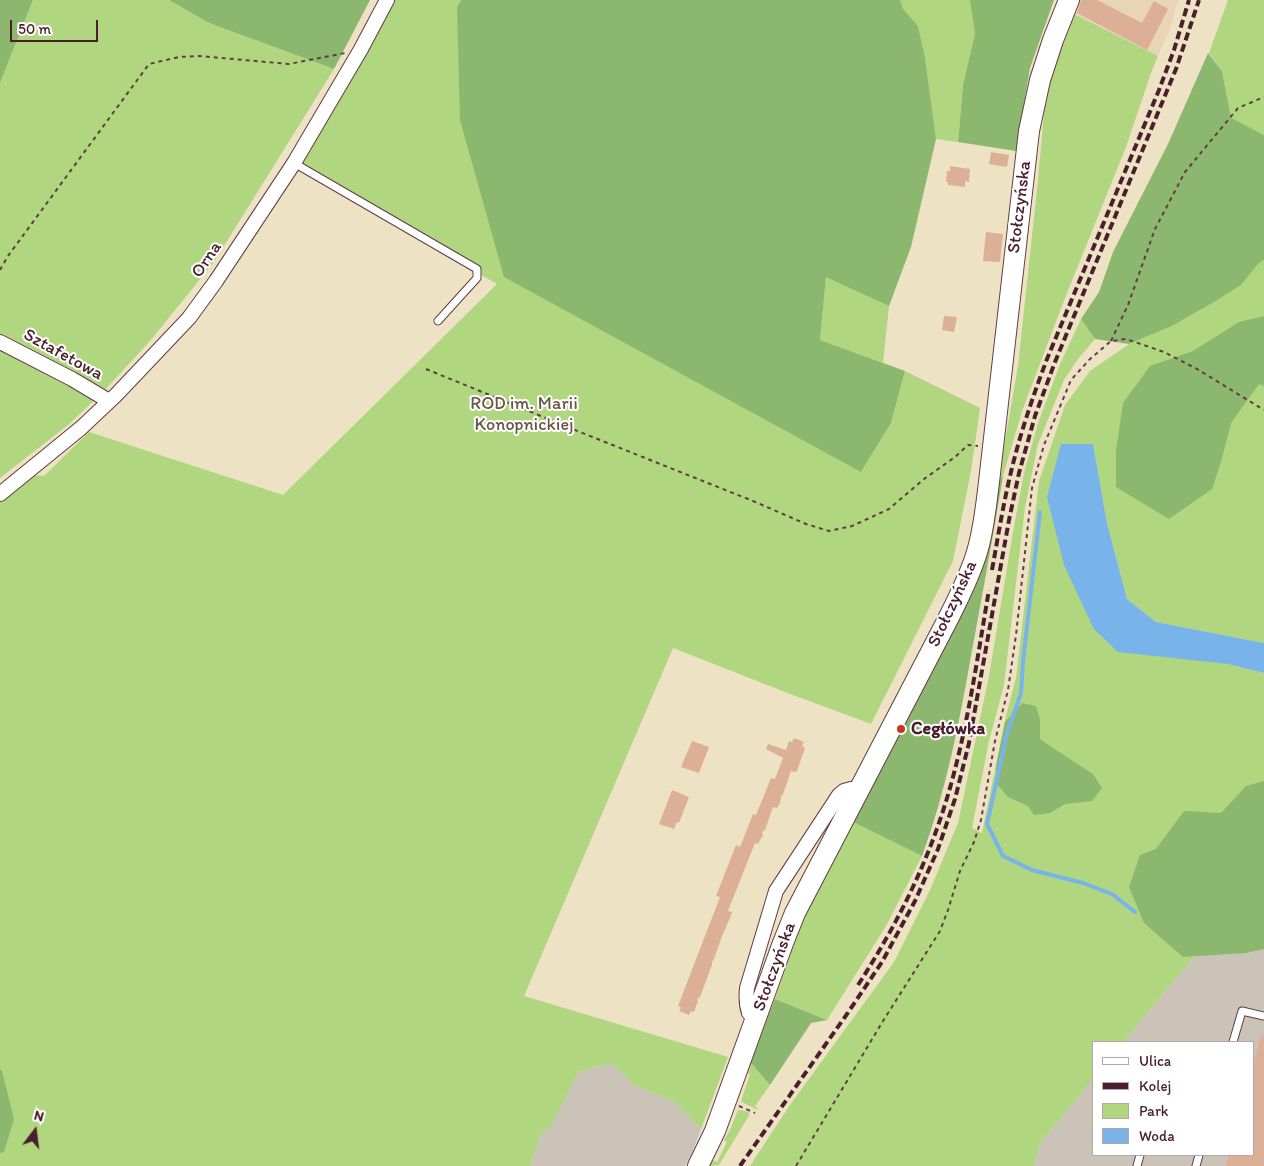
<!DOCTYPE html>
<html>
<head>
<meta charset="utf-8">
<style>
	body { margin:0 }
	#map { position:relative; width:1264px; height:1166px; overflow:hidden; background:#ede2c4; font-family:Itim,sans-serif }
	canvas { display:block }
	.legend { position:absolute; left:1092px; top:1041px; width:162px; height:115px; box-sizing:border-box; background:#fff; border:1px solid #b7a5aa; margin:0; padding:6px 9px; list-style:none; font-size:15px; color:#4a1f2b }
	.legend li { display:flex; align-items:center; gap:10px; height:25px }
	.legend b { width:25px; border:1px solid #b7a5aa }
	.north { position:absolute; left:10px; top:1106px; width:50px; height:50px; -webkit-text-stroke:4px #fff; paint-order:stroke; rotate:15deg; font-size:14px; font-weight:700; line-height:20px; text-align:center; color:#4a1f2b }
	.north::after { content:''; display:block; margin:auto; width:18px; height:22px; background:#4a1f2b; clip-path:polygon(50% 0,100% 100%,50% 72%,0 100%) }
	.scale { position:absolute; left:10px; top:20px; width:88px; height:22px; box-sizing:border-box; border:2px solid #4a1f2b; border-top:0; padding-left:6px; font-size:15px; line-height:18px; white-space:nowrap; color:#4a1f2b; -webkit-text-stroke:4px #fff; paint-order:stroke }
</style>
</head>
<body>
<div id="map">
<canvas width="1264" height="1166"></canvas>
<ul class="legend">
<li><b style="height:6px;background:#fff"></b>Ulica</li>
<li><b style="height:6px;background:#4a1f2b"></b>Kolej</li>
<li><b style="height:14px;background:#b0d680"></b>Park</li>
<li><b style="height:14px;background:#78b3e9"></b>Woda</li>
</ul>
<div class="north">N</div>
<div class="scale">50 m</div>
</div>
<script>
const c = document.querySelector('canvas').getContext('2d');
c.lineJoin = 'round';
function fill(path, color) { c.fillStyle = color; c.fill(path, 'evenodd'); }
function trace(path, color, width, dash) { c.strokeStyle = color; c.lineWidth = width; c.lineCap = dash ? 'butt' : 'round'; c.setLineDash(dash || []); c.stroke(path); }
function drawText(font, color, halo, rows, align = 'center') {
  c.font = font + ' Itim,sans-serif'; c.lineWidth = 4; c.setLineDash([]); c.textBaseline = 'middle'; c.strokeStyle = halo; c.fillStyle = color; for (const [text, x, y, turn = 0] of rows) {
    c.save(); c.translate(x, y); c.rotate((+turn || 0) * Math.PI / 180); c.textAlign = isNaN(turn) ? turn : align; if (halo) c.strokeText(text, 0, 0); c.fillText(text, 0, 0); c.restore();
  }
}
fill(new Path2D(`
	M1078,0H1178L1170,29L1158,56L1072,13Z`), '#e8d4b7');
fill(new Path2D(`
	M1217,929L1264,940V1166H1034L1041,1142L1093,1079V1155H1253V1042H1123Z
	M611,1063L634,1085L673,1101L701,1129L692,1153L685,1166H530L541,1132L550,1127L578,1072Z`), '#cbc3b8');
fill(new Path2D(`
	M33,0H169L209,23L334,69L214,262L150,341L102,393L68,425L0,478V83Z
	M385,0H461L457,7L861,472L891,423L905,371L980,408L971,471L953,561L871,724L785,692L673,648L524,996L728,1057L701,1129L673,1101L634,1085L611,1063L578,1072L550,1128L541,1133L530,1166H0V502L31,475L44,476L89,432L283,495L497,284L297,168Z
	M900,0H971L975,33L963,85L958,142L936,139L925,57L918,26L902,9Z
	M1228,0H1264V135L1231,119L1222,71L1209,53Z
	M1072,13L1158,56L1151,73L1126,147L1065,298L1022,411L1003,476L998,481L1018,366L1038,180L1047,79Z
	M1264,260V643L1156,622L1127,599L1107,523L1093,444L1094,629L1264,673V946L1217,929L1123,1042H1093V1079L1041,1142L1034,1166H750L790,1105L894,962L930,890L958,823L989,676L1013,532L1024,473L1038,423L1061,362L1081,319L1095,339L1078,359L1064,380L1038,444L1025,507L1004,685L989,741L972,828L982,833L1006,716L1016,678L1039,481L1065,405L1090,371L1129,344L1172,326L1216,301L1241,285L1259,263Z
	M826,276L889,306L883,363L820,340Z
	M851,821L922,856L886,926L827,1020L775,999L804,914Z
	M750,1062L770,1085L755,1106L758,1109V1110C753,1107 744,1104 741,1101L750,1074L744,1072Z
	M738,1110L746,1111L750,1114L719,1165L709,1166L712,1160L717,1162L727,1142L724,1140L730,1130Z`), '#b0d680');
fill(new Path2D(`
	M0,0H33L0,83Z
	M169,0H370L334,69L209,23Z
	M461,0H900L903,9L918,26L925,57L936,139L911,247L889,306L826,277L820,340L905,371L891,423L861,472L504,277L460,120L457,7Z
	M970,0H1054L1030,68L1016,151L958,142L963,85L975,33Z
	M1208,53L1222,71L1231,118L1264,135V260L1259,263L1241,285L1216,301L1172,326L1129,344L1095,339L1081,319L1099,292L1113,252L1168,144Z
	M1264,316V386L1259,384L1231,423L1221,462L1212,489L1169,519L1116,487V451L1123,403L1150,366L1193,351L1239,322Z
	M1003,476C993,537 982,596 971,656C959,724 946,791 922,856L851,821L921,687L998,481Z
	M1022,703L1036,706L1040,720V739L1053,748L1093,774L1102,788L1092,801L1065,804L1050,813L1034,815L1028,806L1008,797L997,784L996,766L1005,722Z
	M1264,781V949L1246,953L1183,957L1144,923L1129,887L1140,855L1156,849L1184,811L1221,813L1246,786Z
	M775,999L827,1020L811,1023L770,1085L750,1062Z
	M0,1069L2,1071L14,1119L4,1152L0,1153Z`), '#8cb76e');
fill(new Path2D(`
	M1061,444H1093L1107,523L1127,599L1156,622L1264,643V673L1228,664L1118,652L1094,629L1064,565L1047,497Z`), '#78b3e9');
trace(new Path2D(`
	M1040,512L1023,662L1021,693L1007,734L987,824L1003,856L1032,870L1083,883L1112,894L1135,912`), '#78b3e9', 4);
fill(new Path2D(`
	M1081,0H1097L1142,23L1154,1L1168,9L1147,50L1077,13Z
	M991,152L1009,155L1007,167L989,164Z
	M950,166L970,169L969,182L965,181V187L948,185V182H946L947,171H950Z
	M986,232L1003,234L1000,262L983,261Z
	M944,316L957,317L954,332L942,330Z
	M794,738L804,742L802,746L805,748L797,771L795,772L791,771L783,794L781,796V799L780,803L777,808L773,807L765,830L762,832L763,835L758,844L755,843L728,911L732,912L730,918L722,936L714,959L712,962V965L700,997L697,999L698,1002L696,1006L694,1012L691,1011L689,1015L679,1011L681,1007L678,1006L720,897L716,896L736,845L740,847L753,814L756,815L771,778L775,779L783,758L766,749L768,744L786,750L789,741L792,742Z
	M692,741L709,747L699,773L681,767Z
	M672,790L689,797L679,823L677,822L674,829L659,824Z
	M1261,1035H1264V1166H1226L1229,1155H1253V1065Z`), '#dcb097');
const lane = new Path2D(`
	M294,163L477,269V278L438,321
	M1233,1042L1242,1011L1264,1016
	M1137,1166L1140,1155
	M1196,1166L1199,1155`);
const street = new Path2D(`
	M0,342L72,379L109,401
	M0,494L81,428L116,395L189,318L216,281L294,163L361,49L387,0
	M756,1016L749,1013C746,1004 746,997 747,988L776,891L839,795L844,791L851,789L858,792`);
const secondary = new Path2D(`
	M698,1166L715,1131L783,943L795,913L947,621C958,599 970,576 977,552C984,529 986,506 989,482L1029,131L1040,80L1053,40L1069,0`);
trace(lane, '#623c42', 9);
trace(street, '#623c42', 16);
trace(secondary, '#623c42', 22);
trace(new Path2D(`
	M0,270L8,256L149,64L179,57L199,56L289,64L345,53
	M1111,341L1128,305L1155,229L1185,172L1238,108L1264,97
	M426,369L580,432L753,501L806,524L829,531L852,526L889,509L924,479L955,457L968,445L978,446
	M739,1106L755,1113
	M796,1166L883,1021L940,931L948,910L960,871L974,842L981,820L995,741L1008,690L1016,635L1032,488L1044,445L1071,380L1090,359L1111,341L1126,339L1164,352L1197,369L1264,410`), '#623c42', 2, [4, 4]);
trace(lane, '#fff', 7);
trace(street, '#fff', 14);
trace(secondary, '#fff', 20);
trace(new Path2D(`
	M992,570C998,537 1003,505 1011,472C1020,434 1033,396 1047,359L1159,90L1174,50L1189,0
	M858,985C893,931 922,875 942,814C966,741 976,665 989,590
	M740,1166L847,1014L882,962L915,901L938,849L955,799L969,743L1009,520L1019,473L1035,416L1055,362L1176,69L1199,0`), '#4a1f2b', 4, [8, 4]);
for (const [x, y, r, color] of [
	[901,729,5,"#c8321e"]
]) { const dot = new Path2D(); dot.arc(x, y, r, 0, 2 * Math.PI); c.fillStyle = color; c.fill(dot); trace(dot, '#fff', 2); }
drawText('18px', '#4a1f2b', '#fff', [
	["Stołczyńska",1020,207,-83],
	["Orna",207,260,-56],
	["Sztafetowa",63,355,29],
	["Stołczyńska",953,604,-65],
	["Stołczyńska",775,967,-70]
]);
drawText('18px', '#695644', '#fff', [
	["ROD im. Marii",524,404],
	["Konopnickiej",524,425]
]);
drawText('bold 18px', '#4a1f2b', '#fff', [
	["Cegłówka",911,729]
], 'left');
</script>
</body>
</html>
